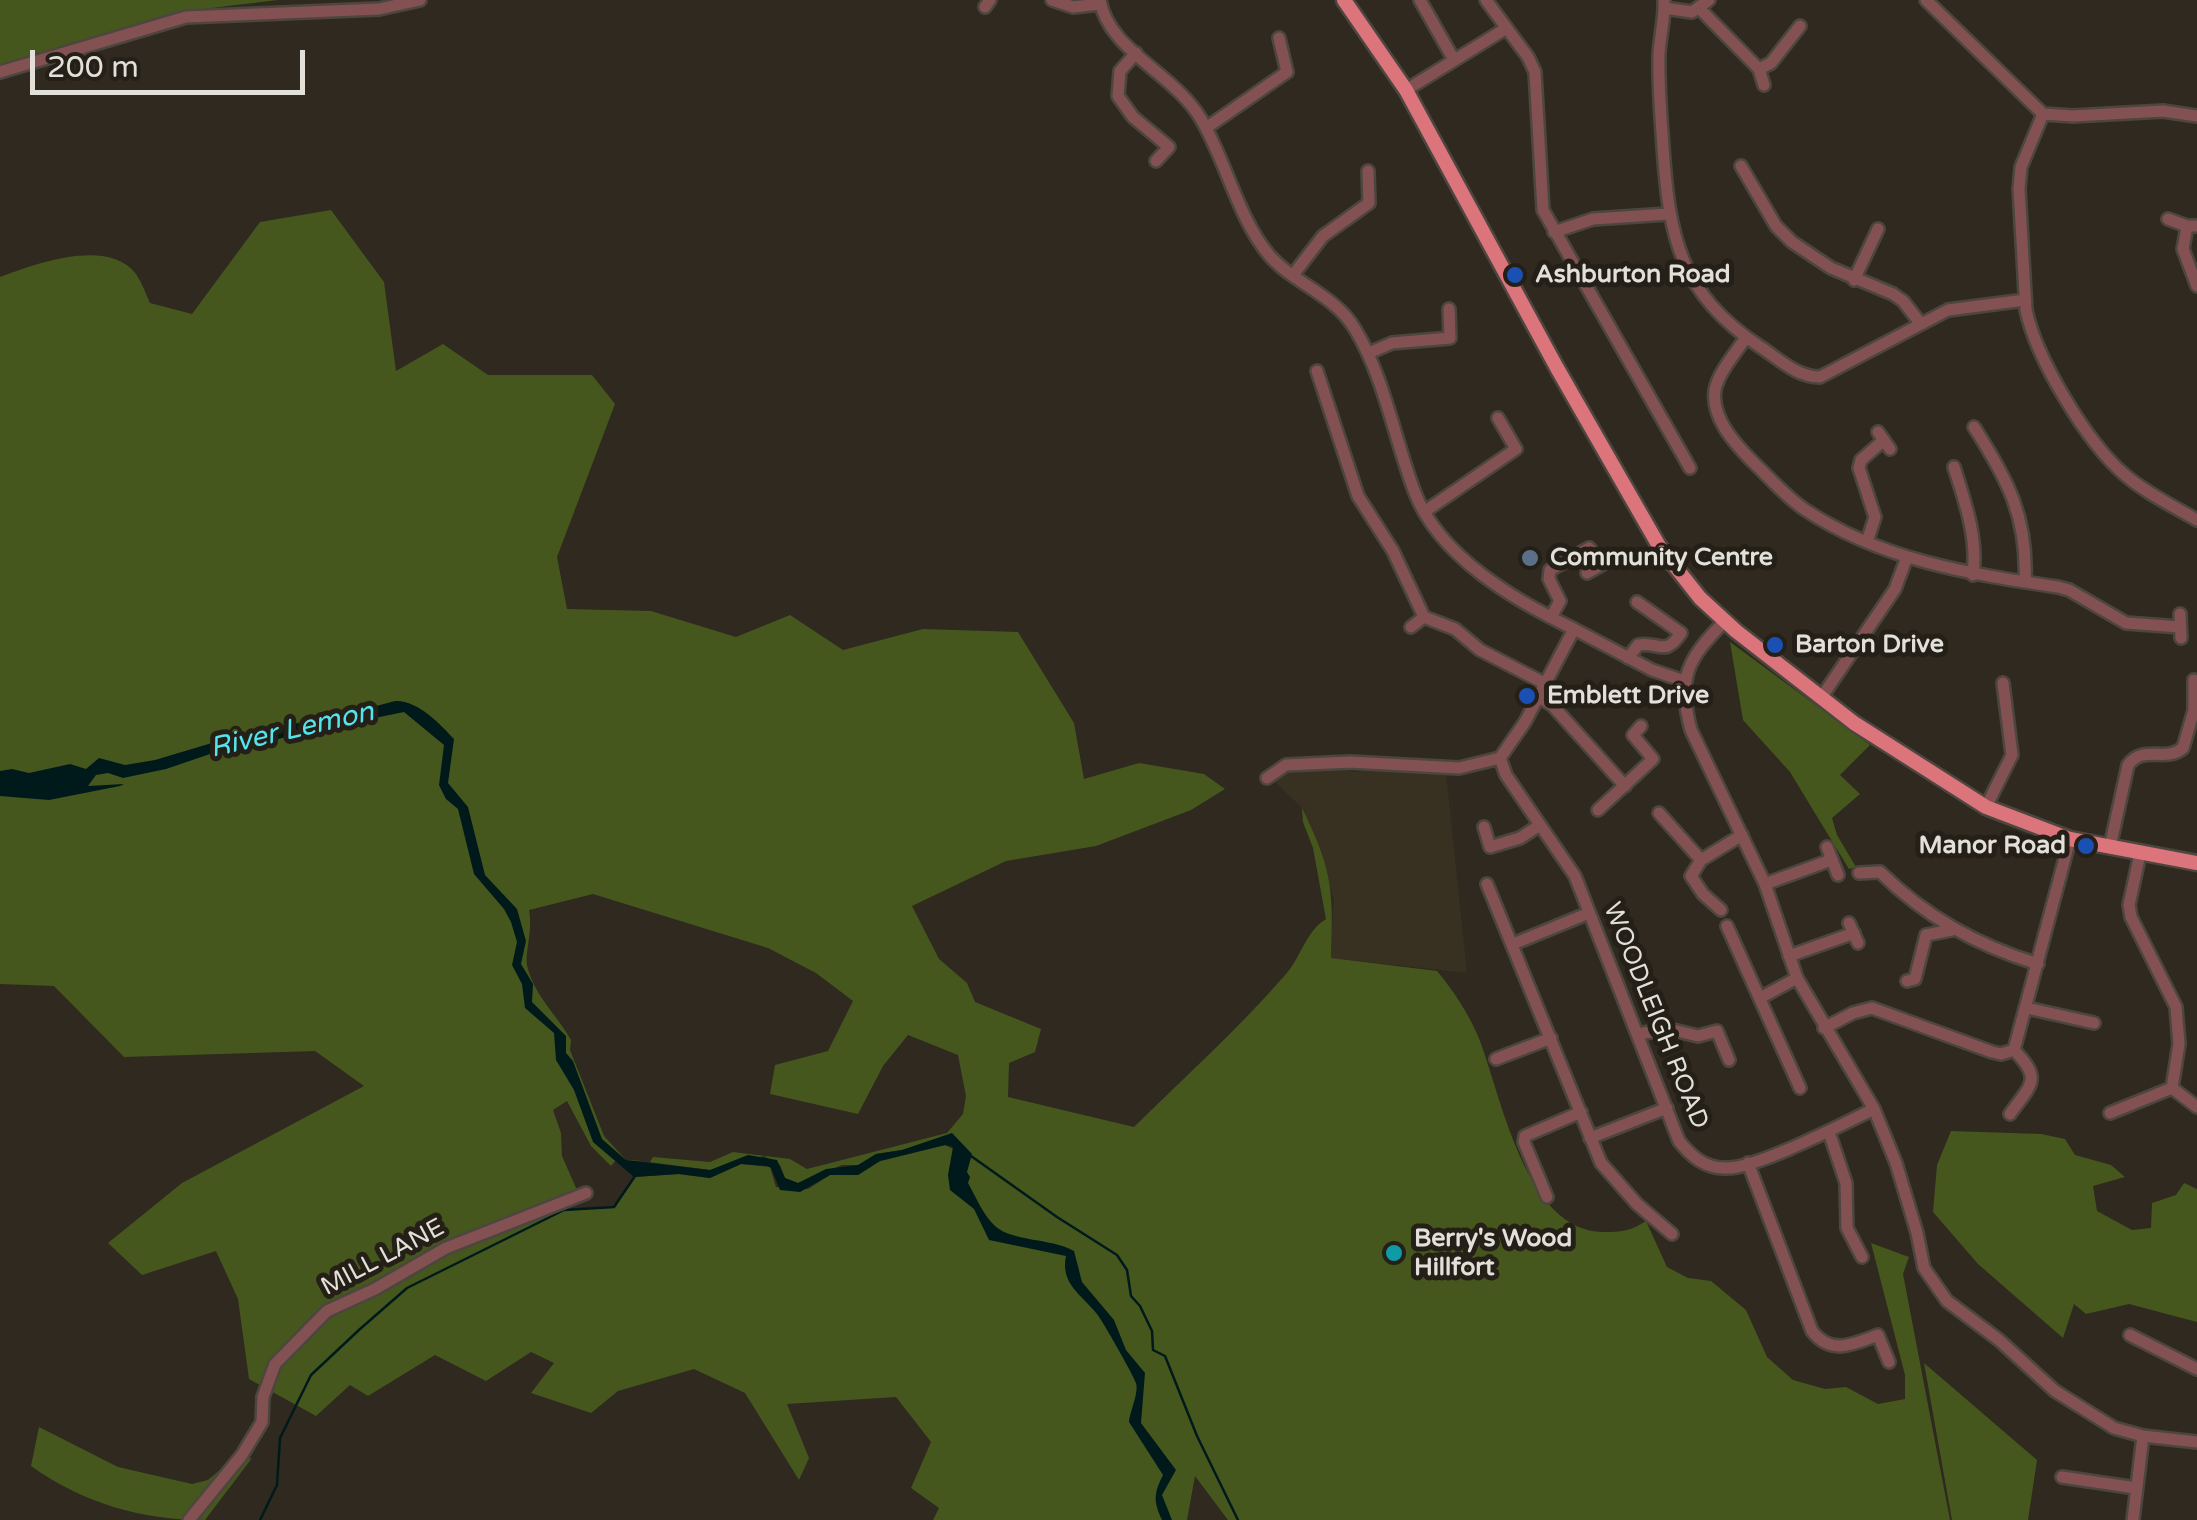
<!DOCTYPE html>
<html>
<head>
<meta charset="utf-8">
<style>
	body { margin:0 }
	#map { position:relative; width:2197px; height:1520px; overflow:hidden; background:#2f2920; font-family:"Varela Round",sans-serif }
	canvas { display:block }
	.scale { position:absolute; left:30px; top:50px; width:275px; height:45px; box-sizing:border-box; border:5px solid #e3e0da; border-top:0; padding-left:12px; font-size:30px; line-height:35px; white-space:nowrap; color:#e3e0da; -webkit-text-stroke:8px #252017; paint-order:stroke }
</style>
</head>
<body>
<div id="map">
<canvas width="2197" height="1520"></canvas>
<div class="scale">200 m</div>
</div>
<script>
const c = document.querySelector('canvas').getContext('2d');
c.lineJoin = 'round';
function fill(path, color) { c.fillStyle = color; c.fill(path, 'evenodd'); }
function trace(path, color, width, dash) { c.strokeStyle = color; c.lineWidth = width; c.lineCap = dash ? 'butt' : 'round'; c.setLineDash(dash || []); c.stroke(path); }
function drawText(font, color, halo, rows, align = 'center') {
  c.font = font + ' "Varela Round",sans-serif'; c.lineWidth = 10; c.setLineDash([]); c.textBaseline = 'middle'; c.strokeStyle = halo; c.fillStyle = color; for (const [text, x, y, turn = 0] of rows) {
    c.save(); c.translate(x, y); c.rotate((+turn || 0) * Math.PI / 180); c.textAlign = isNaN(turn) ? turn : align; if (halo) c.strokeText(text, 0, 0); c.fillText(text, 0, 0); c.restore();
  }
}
fill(new Path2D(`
	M1326,765L1355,772L1373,769L1446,773L1467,973L1330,958L1334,899L1302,808L1273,780L1288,769Z`), '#383021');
fill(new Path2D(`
	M0,0H278L195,10L0,67Z
	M331,210L384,282L396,371L443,344L488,375H592L615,404L557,557L567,609L651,611L736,637L790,615L843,650L923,629L1018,632L1074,723L1084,779L1139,763L1204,774L1225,789L1191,810L1096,846L1006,861L912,906L939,959L967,983L975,1002L1041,1029L1035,1052L1009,1063L1008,1097L1134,1127C1185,1077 1239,1028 1286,974C1301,957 1306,931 1326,919L1313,848L1303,822L1302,808C1332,869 1334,890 1331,958L1437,971C1453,990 1468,1013 1478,1036C1501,1093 1524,1231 1603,1232C1621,1232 1631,1231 1646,1221L1667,1267L1688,1278L1711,1281L1746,1310L1767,1357L1793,1380L1825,1389L1846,1387L1878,1404L1905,1399V1375L1871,1243L1909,1257L1903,1274L1950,1520H1228L1195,1476L1187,1520H933L939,1508L911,1488L931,1442L896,1397L787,1404L809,1458L799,1480L745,1393L694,1369L618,1391L591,1413L531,1393L554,1363L531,1352L486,1381L435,1355L368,1396L350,1385L316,1416L249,1379L238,1299L216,1251L142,1275L108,1243L182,1183L364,1086L315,1051L124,1057L54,986L0,984V277C35,264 108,237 136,274C142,283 146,294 150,303L192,314L260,222ZM593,894L768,948L816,973L853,1001L828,1051L775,1065L770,1094L858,1114L883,1066L908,1035L958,1055L966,1096L963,1114L947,1133L807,1169L790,1159L733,1152L710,1162L653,1157L650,1162L626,1160L604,1136L570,1050L571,1040C557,1015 533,994 527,965C525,952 533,930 529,910ZM567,1101L591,1146L611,1166L615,1161L630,1170L633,1160L710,1170L764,1156L780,1165L785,1178L798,1183L842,1165H859L876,1154L902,1150L952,1134L971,1155L969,1157L945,1145L880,1161L858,1175H830L808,1189L776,1187L770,1167L741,1164L710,1178L679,1174L635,1177L629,1173L635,1178L614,1207L566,1210L577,1190L562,1156L561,1133L553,1110Z
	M1730,642L1870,745L1840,775L1860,794L1832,818L1837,835L1856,867L1849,869L1790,772L1743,720Z
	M1951,1131L2041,1134L2065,1139L2075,1155L2111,1165L2125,1177L2093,1186L2097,1211L2132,1230L2151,1228L2152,1203L2176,1195L2184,1183L2197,1189V1322L2129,1304L2086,1314L2074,1304L2063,1338L1978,1264L1933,1212L1937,1165Z
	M1924,1363L2037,1460L2028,1520H1952Z
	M39,1427L118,1467L192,1484L208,1480L227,1464L252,1458L205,1520C141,1520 83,1503 31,1466Z`), '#45571d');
fill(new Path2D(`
	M395,701C418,700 440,724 454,739L448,783L468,807L485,875L517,909L526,941L521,964L533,984L532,1002L566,1036V1053L573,1061L602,1139L626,1160L710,1170L748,1155L777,1160L785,1178L798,1183L826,1169L858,1165L876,1154L902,1150L952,1133L972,1154L967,1172L970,1177L968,1183C976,1197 983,1215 995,1226C1013,1242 1051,1238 1074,1251L1082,1282L1114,1320L1126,1350L1145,1373L1141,1423L1176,1470L1162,1495L1172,1520H1162C1153,1501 1154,1493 1163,1475L1129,1422C1130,1411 1139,1393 1136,1383C1134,1376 1102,1320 1097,1314C1082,1295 1060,1284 1066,1256L989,1240L974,1209L950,1190L948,1175L953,1147L945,1145L880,1161L858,1175H830L800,1192L780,1190L771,1168L767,1166L741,1164L710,1178L679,1174L634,1177L593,1142L574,1090L556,1060L554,1033L525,1008L522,984L512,965L517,942L511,922L504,909L474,874L458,809L446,799L439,785L444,745L404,712L365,720L337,721L266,743L216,752L166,769L123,778L108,773L96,775L88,786L124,784L120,786L49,800L0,796V771L12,769L29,773L70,764L86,769L99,758L125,765L155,760L252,731L304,722L335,712H354Z`), '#001a1c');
trace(new Path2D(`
	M971,1156L1057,1217L1117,1255L1127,1270L1131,1296L1140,1306L1152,1331L1153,1350L1165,1356L1197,1436L1238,1520
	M260,1520L277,1485L280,1438L311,1375L360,1329L407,1288L564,1210L614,1207L635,1176`), '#001a1c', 2.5);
const minor = new Path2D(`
	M1052,0L1073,7L1100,4
	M1100,0C1108,50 1174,73 1201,119C1226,161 1238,218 1269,255C1294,284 1334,294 1355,329C1385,379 1394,438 1415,493C1440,557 1514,600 1574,629
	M1420,0L1454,60
	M1486,0L1528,57L1535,72L1543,210L1690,468
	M1664,0C1665,18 1660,36 1659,54C1658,85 1661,116 1663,147C1669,235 1679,293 1759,346C1778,358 1796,377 1820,377L1948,310L2025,300
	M1926,0L2043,114L2073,116L2163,111L2197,116
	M985,7L990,0
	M1664,8L1692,12L1709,0
	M1700,9L1759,69L1771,63L1800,26
	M1136,53L1120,71L1118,96L1133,117L1169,147L1156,161
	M1759,69L1764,85
	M0,72L186,17L379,9L420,0
	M1406,90L1505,29
	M2043,114L2021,167L2019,189L2026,310C2036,358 2087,443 2125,475C2146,493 2173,506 2197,520
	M1206,128L1287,72L1279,38
	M1741,166L1776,226L1792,242L1831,268L1893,294L1903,301L1921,324
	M2168,219L2187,226
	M2197,226H2187L2183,249L2197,286
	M1554,232L1593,219L1668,214
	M1293,275L1323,236L1369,203L1368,171
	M1854,280L1878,229
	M1746,337C1736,353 1719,371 1715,390C1711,418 1735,444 1753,462C1770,478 1785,496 1804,509C1880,560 1970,574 2058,587L2069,590L2126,623L2180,627
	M1369,353L1392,343L1450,338L1449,309
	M1317,371L1358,496L1393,551L1424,617L1455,629L1480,650L1544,683
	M1974,427C2008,480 2028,518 2025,582
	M1878,432L1890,449
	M1954,467C1965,502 1978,538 1973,575
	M1424,512L1516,449L1498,418
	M1867,542L1875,517L1859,468L1861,460L1884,440
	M2180,614L2181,638
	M1551,617L1560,601L1549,579L1550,570L1589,548L1603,564L1587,573
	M1725,621C1687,659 1677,678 1691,730L1765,884L1797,978L1874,1109L1896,1163L1917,1233L1924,1268L1947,1301L1999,1340L2055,1391L2114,1428L2143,1436L2197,1442
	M1411,627L1424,617
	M1628,658L1638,645C1660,641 1664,658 1681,633L1637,602
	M1537,696L1552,705L1625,786
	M1821,698L1895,589L1907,557
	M1500,758L1506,775L1575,876L1679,1141C1691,1156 1704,1168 1725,1168C1754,1170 1845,1123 1874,1109
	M1267,778L1286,765L1350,762L1459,768L1500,758L1525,722L1574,629L1652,670L1684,681
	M1986,807L2012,755L2003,683
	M1598,810L1653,759L1633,735L1641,726
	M1659,813L1701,860
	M1484,827L1490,847L1520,838L1540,825
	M1827,847L1838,875
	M2110,847L2128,765C2144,744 2165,763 2183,748L2194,710V680
	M2140,854L2129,905L2131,917L2176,1007L2179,1044L2172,1088L2197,1107
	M1859,873L1880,872C1926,917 1976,945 2038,964
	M1487,884L1601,1163L1637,1204L1672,1234
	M1765,884L1831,860
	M1721,910L1703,894L1691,876L1701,860L1742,835
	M1849,923L1858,943
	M1727,926L1800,1088
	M1513,944L1589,913
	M1789,956L1854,933
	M1907,981L1915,979L1926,935L1952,930
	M1760,998L1797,978
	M2027,1008L2094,1023
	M1824,1028L1853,1013L1872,1008L1992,1052L2001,1054L2014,1050L2070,839
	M1638,1034L1669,1029L1698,1036L1717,1031L1729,1060
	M1496,1059L1551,1038
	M2110,1113L2172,1088
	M2010,1114C2031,1084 2043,1080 2014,1050
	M1829,1132L1846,1183L1847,1228L1862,1257
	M1590,1138L1667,1108
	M1748,1163L1812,1331C1831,1356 1854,1344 1878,1335L1889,1362
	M1547,1197L1524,1142L1525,1136L1581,1112
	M2130,1335L2197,1369
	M2062,1477L2136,1488
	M189,1520L242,1455L262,1422L263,1397L275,1364L327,1311L375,1289L446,1248L586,1193
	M2133,1520L2143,1436`);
const major = new Path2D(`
	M1344,0L1406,90L1557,368L1659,546L1700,598L1736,631L1854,723L1986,807L2070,839L2197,863`);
trace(minor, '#4c463e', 16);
trace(major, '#4c463e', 19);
trace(minor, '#845153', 11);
trace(major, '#db747b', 14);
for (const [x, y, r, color] of [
	[1515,275,10,"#1a4fb4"],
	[1530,558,10,"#5c6f8a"],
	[1775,645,10,"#1a4fb4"],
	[1527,696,10,"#1a4fb4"],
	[2086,846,10,"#1a4fb4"],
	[1394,1253,10,"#0f9aa8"]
]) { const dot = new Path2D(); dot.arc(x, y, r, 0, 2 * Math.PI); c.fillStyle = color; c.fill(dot); trace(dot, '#252017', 4); }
drawText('bold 25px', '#e3e0da', '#252017', [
	["Ashburton Road",1535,275],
	["Community Centre",1550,558],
	["Barton Drive",1795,645],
	["Emblett Drive",1547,696],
	["Manor Road",2066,846,"right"],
	["Berry's Wood",1414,1239],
	["Hillfort",1414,1268]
], 'left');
drawText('25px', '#e3e0da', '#252017', [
	["WOODLEIGH ROAD",1655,1016,68],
	["MILL LANE",383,1258,-28]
]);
drawText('italic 28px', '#54e4ef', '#252017', [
	["River Lemon",292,731,-13]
]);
</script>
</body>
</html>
